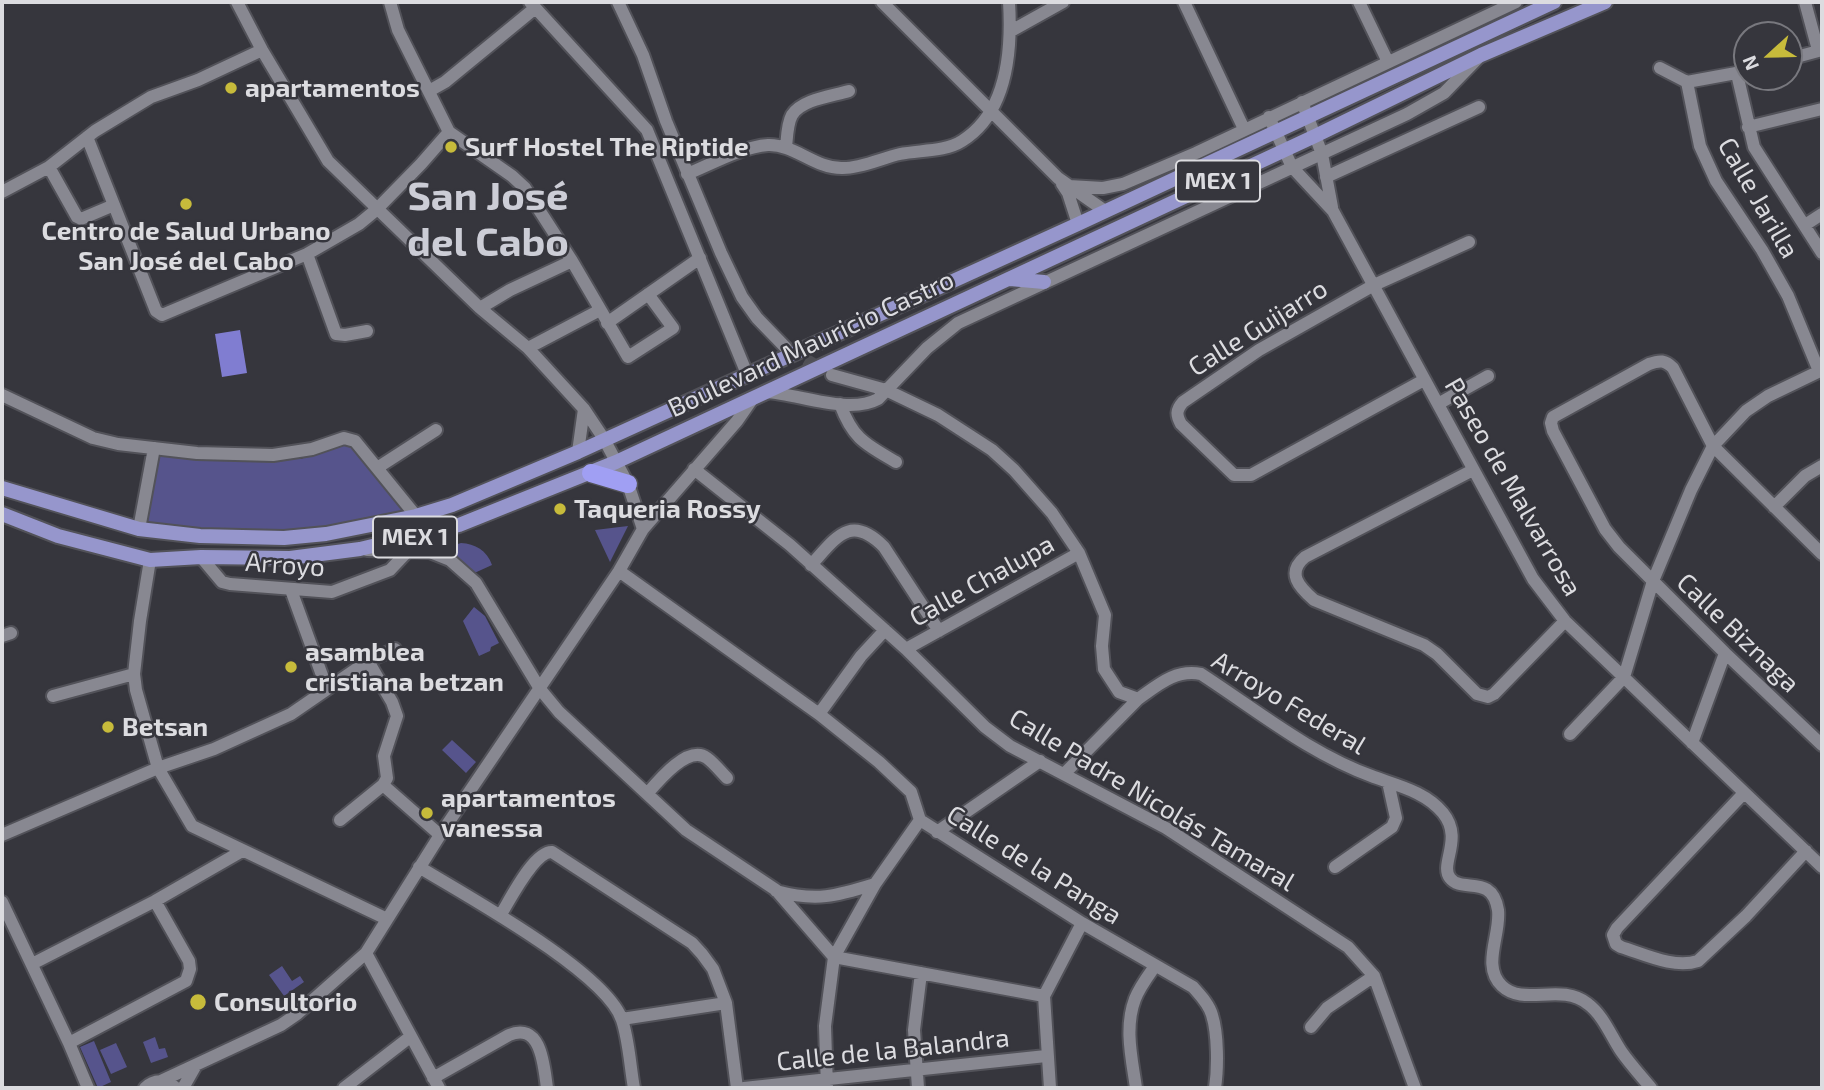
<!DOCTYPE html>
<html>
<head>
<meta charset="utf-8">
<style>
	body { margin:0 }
	#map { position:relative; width:1824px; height:1090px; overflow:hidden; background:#36363d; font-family:"Exo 2",sans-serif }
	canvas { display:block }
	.frame { position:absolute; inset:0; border:4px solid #dcdce0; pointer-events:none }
	.north { position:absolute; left:1733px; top:21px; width:70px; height:70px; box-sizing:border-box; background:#36363d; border:2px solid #78787e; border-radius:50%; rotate:248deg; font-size:19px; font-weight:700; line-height:28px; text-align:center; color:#dcdce0 }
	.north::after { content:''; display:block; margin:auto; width:24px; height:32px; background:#c7bb3b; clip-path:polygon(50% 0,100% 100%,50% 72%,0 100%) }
</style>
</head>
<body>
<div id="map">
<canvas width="1824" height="1090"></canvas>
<div class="frame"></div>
<div class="north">N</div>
</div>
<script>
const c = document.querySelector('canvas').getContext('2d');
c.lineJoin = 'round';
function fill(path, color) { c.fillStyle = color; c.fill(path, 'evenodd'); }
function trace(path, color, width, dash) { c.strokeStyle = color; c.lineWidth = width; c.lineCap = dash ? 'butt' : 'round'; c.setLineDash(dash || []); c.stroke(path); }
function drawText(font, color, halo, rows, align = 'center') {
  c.font = font + ' "Exo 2",sans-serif'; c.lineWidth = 5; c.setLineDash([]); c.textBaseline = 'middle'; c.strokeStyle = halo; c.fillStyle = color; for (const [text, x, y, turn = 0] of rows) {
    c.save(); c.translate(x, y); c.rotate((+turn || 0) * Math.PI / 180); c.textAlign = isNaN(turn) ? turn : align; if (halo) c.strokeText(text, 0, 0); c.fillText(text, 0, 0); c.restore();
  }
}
fill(new Path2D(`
	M343,441L354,444L408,512L324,528L212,532L142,527L158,452L201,459H301Z
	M628,526L610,562L595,530Z
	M461,543C475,544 487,550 492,565L470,575L439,550Z
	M474,607L485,616L499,643L491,647L490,651L479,656L463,621Z
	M452,740L476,762L466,773L442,750Z
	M282,966L292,981L300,976L304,982L284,996L269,975Z
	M155,1037L159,1049L165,1048L168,1057L151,1063L143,1042Z
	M94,1041L111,1082L98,1088L80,1047Z
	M116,1043L127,1067L111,1074L100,1050Z`), '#56548c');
fill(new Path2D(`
	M240,330L247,373L222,377L215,334Z`), '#807dd1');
trace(new Path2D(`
	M790,350L825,371`), '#4f4f55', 12, [12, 6]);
const minor = new Path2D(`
	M237,2L262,50L328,161L480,308L528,348L584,409L604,439L628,484L643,529
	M390,2L398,30L449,132L512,176L525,188L572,261L628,357L673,328L648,294
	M530,2L647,130L747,374
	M618,2L643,55L666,121L721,253L742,297L757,318L786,348
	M882,2L1058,178L1105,211
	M1184,2L1244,129
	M1359,2L1388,62
	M1805,2L1818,50
	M1011,31L1063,2
	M1789,59L1822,50
	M1660,68L1687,82L1700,146L1716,181L1762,250L1788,296L1819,371
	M1737,74L1754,147L1822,253
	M1687,82L1747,71
	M429,91L445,82L534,9
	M1302,102L1322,154L1332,207
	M1269,117L1292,167L1333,211L1533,579L1565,621L1822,867
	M1748,127L1822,109
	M87,137L156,311L162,315L307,254L359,224L376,210L421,164L449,132
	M786,148C787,138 787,124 792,115C802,99 833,96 849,91
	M49,167L77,217L81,219L114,205
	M687,174C712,164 741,147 768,145C795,144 815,169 843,168C862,168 882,158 900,154C919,150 945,152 962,141C1007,113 1012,50 1009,2
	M1326,177L1479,107
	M1062,184L1068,193L1078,224
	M1069,186L1103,188L1123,184L1196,153L1516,2
	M2,192L49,167L95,131L151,97L198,80L262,50
	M1805,225L1822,214
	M307,254L336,334L345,335L367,331
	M480,308L510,290L572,261
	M607,323L700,258
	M528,348L600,310
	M832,375L886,390L938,415L992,450L1014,470L1052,513L1079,553L1105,615L1102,646L1104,669L1119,692L1138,699C1158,685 1175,669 1201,674C1258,711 1310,754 1374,777C1399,786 1426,792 1443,813C1464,839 1439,864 1450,878C1462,894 1492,873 1498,910C1501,935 1481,966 1502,986C1524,1007 1561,982 1588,1004C1603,1015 1611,1036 1621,1051C1630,1064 1641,1076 1651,1088
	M1424,380L1251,475H1234L1181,424C1176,415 1176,410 1183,402L1259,350L1374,285L1469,242
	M766,392C799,394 849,415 878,399L927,348L958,323L1407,114L1444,93L1479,57
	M2,395L93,438L118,444L197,453L273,455L312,449L344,438L355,441L416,516
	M840,404C853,439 865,444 896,462
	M1438,404L1488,376
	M578,452L584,409
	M377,468L436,430
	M694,469L790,545L906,649L985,727L1010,746L1166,828L1348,947L1374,976L1415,1088
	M1473,470L1305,557C1286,573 1299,587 1314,600L1424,645L1437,654L1477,694L1488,697L1494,694L1565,621
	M1774,507L1805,476L1822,466
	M139,529L154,448
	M367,550L430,552L450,560L476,583L540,689L559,712L686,830L776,890L834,957
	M1822,554L1713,446L1673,368C1665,360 1660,360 1649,364L1553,417L1551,423L1553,431L1605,529L1619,547L1725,653L1822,745
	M201,557L222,582L230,584L332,592L390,570L407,552
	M150,560L140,621L134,674L136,690L158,768L192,826L387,919
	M811,565C836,538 850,513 884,547L939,631
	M619,571L819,714L879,762L911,792L920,820L1082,923L1193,987C1200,995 1209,1004 1212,1015C1218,1034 1218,1068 1215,1088
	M291,590L327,689
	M2,636L11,633
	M906,649L1079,553
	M53,696L134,674
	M819,714L861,656L885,630
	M1570,734L1624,677L1653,581L1691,490L1713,446L1746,411L1768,396L1822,370
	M1692,743L1725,653
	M1065,773L1138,699
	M383,785L440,835
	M1744,793L1617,928L1613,935L1616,944L1621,947C1644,954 1674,969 1698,961L1746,916L1806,851
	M647,794C658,781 688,744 707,758C714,763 721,772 727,778
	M340,820L383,785L387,778L384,756L397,716L392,702L368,661
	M937,832L1040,761
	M2,835L158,768L214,749L291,714L368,661L395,649
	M419,867C465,895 606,972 622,1020C629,1041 630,1066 634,1088
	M1335,867L1392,827L1396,818L1388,782
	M776,891C817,902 836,896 875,884
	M2,902L69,1043L88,1088
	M500,916C510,900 534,851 552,852L692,943L702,954L713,969L726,1003L737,1088
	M366,953L439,1088
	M834,957L1044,996
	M32,964L155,901L242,851
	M622,1019L726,1003
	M1311,1027L1327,1008L1374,976
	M69,1043L186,981L190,969L189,961L155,901
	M433,1078L509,1035C542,1021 544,1068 547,1088
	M161,1081L281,1025L297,1014L366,953L440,835L619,571L643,529L737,421L753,398
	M145,1088C154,1079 166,1079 176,1088
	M183,1088L196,1065
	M344,1088L410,1037
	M744,1088L1046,1056
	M827,1088L825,1026L834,957L875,884L920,820
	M918,1088L914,1030L921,973
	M1050,1088L1044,996L1082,923
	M1136,1088C1132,1059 1124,1028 1135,999C1139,988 1148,976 1155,966`);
const major = new Path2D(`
	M1010,279L1044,282
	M2,488L139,529L200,536L284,538L326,534L416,516L452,505L578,452L1078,224L1554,2
	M2,514L58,536L150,560L201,557L290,558L360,549L459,525L616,462L1315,136L1481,55L1605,2`);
const highway = new Path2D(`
	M591,473L628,484`);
trace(minor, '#525259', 16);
trace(major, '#525259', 18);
trace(highway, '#525259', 21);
trace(minor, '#888891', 12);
trace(major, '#9696cc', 14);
trace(highway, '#a09ff3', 18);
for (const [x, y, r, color] of [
	[231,88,7,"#c7bb3b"],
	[451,147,7,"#c7bb3b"],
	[186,204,7,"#c7bb3b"],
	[560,509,7,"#c7bb3b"],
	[291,667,7,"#c7bb3b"],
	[108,727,7,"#c7bb3b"],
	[427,813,7,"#c7bb3b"],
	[198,1002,9,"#c7bb3b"]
]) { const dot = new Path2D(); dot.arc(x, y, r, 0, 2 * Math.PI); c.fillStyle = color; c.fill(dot); trace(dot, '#36363d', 2.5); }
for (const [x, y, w] of [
	[1218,181,84],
	[415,537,84]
]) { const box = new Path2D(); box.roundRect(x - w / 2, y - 20.5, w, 41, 5); c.fillStyle = '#36363d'; c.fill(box); trace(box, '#dcdce0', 2); }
drawText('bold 24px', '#dcdce0', null, [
	["MEX 1",1218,181],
	["MEX 1",415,537]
]);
drawText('bold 26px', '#dcdce0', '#36363d', [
	["apartamentos",245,88],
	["Surf Hostel The Riptide",465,147],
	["Centro de Salud Urbano",186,231,"center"],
	["San José del Cabo",186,261,"center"],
	["Taqueria Rossy",574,509],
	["asamblea",305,652],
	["cristiana betzan",305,682],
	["Betsan",122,727],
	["apartamentos",441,798],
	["vanessa",441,828],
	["Consultorio",214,1002]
], 'left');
drawText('26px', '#dcdce0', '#36363d', [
	["Calle Jarilla",1758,198,60],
	["Calle Guijarro",1258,328,-32],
	["Boulevard Mauricio Castro",811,344,-25],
	["Paseo de Malvarrosa",1513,487,60],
	["Arroyo",285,565,4],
	["Calle Chalupa",982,581,-29],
	["Calle Biznaga",1738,633,44],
	["Arroyo Federal",1289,703,31],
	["Calle Padre Nicolás Tamaral",1152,800,31],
	["Calle de la Panga",1034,865,32],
	["Calle de la Balandra",893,1050,-6]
]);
drawText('bold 40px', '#cccdd6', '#36363d', [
	["San José",488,197],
	["del Cabo",488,243]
]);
</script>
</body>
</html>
